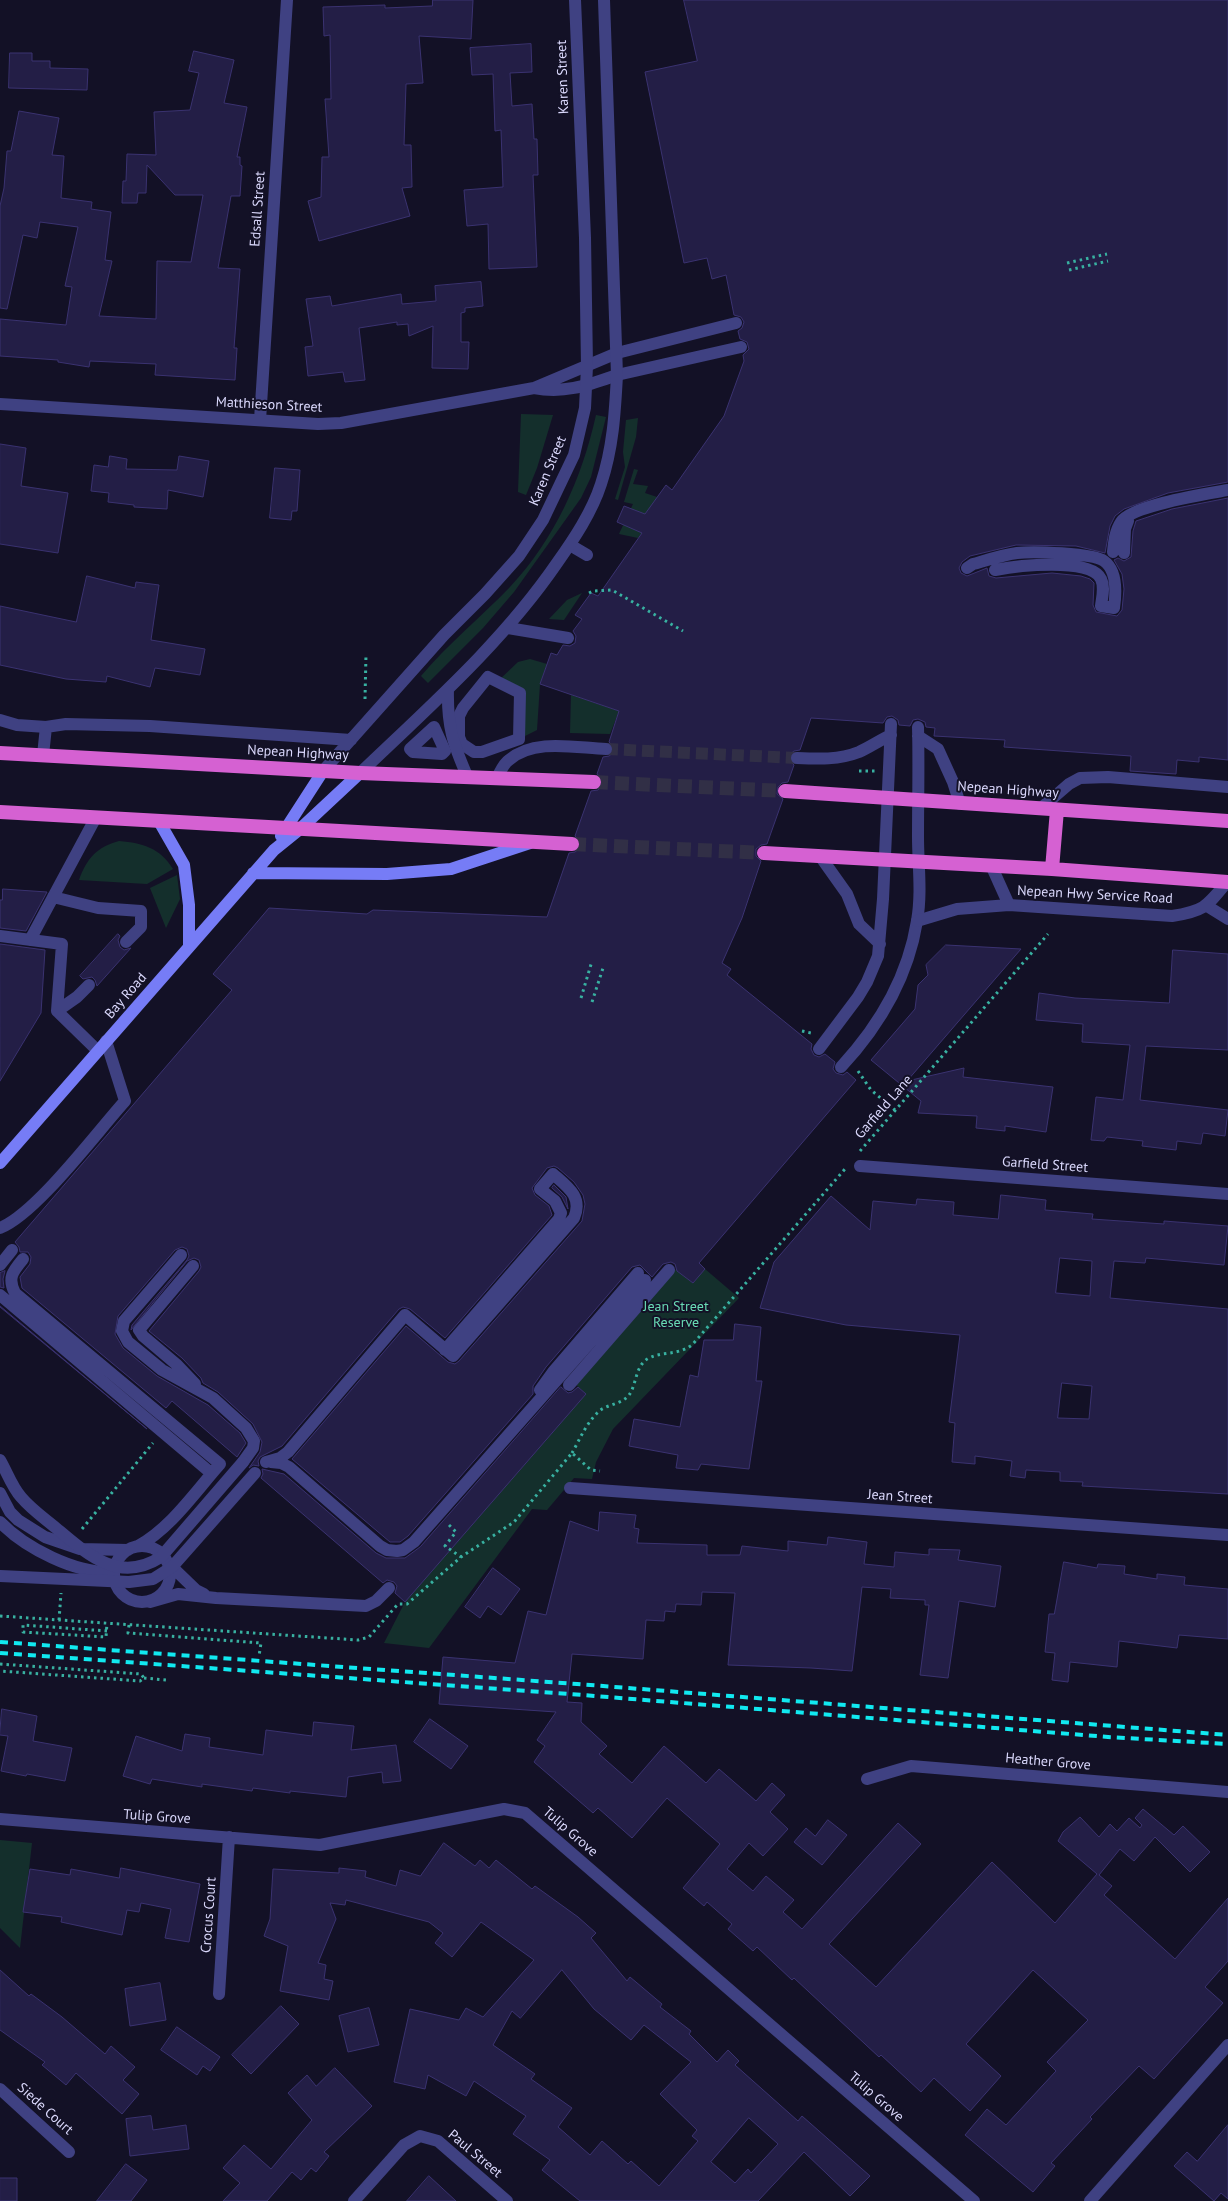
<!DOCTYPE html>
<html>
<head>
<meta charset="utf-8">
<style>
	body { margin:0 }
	canvas { display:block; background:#131126 }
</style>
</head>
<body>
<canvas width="1228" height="2201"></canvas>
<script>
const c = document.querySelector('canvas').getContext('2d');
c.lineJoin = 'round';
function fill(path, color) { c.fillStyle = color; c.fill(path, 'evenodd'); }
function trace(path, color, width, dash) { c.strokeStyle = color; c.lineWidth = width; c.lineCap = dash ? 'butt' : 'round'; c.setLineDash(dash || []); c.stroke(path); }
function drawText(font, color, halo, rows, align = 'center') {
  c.font = font + ' "PT Sans",sans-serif'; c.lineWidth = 4; c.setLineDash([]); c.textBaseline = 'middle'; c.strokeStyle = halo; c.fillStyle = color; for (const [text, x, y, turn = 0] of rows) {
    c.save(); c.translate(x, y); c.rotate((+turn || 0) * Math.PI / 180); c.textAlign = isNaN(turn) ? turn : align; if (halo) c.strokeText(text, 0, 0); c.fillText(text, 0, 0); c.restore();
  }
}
fill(new Path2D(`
	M521,414L553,415L537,468L526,495L518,492Z
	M596,415L606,417L591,477L581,498L514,592L483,628L428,683L421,676C448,644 481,617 510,587C555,539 582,478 596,415Z
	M638,418L636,437L618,500L615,499L625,467L623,452L626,420Z
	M634,469L638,470L633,484L648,486L645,493L657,497V512L638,538L619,534L633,504L624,502Z
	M582,593L564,620L549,619L567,600Z
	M530,659L547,664L540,684L537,730L519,739L520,693L497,682L518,662Z
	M571,695L619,711L610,734L570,733Z
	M119,841C143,843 160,848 173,869L147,884L79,880C87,858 97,847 119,841Z
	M177,875L180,899L166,928L150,888Z
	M672,1267L693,1283L705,1269L739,1298L613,1429L596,1462L592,1479L574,1478L547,1510L532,1509L429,1648L384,1643L405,1602L586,1394L573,1382Z
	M0,1840L32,1843L20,1948L0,1928Z`), '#142f2c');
const building = new Path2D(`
	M433,0H473L471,39L419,36L423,83L406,84L404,145H411L412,187L402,188L410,216L319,241L308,201L321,197L322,157H329L325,99H331L330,35L324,36L323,7L385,5V8L432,6Z
	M684,0H1228V482L1168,493L1124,509L1115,516L1110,526L1105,553L1076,546L1016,545L970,556L962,562L959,568L961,573L967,576L987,568L989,576L996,578L1052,573L1081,576L1090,579L1094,583L1093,605L1096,612L1117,616L1122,610L1124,589L1122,574L1114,560L1118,558L1124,561L1131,557L1133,531L1136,521L1172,509L1228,498V760L1199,757V762L1177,760L1176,774L1130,771L1131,756L1004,747L1005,740L934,736L935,728L926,727L925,722L918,719L913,720L910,726L899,725L898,720L892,716L887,717L883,723L811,718L800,750L794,751L790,754V761L794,765L788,782L782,783L778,787L777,794L783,799L767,844L761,845L756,849V856L761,861L742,918L722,963L731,969L727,975L812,1044L811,1049L814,1055L819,1057L825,1054L835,1062L833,1069L836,1073L843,1075L847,1072L856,1080L699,1263L705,1269L693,1283L677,1271L675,1264L671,1262L663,1264L652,1277L640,1265L632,1267L546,1367L533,1386V1394L408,1536L400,1542H390L292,1459L406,1326L448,1362L455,1364L459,1361L582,1221L585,1204L583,1195L574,1182L558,1168L554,1166L547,1168L532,1188L535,1195L549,1206L552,1215L445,1338L410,1309L403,1307L399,1309L282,1446L260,1457L258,1461L259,1466L253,1465L249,1468L260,1452L262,1442L253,1424L218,1392L203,1383L201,1378L182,1358L149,1331L199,1271L201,1267L199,1260L194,1258L187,1261L131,1330L132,1325L187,1260L189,1256L187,1249L182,1247L175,1250L118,1316L115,1334L123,1348L157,1376L208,1405L240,1433L246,1443L237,1457L172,1401L166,1408L22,1288L20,1277L30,1264L31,1257L28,1252H20L19,1247L15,1242L232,990L213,974L269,908L367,914L373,910L547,917L569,853L575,852L580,848V841L575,836L591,791L598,790L602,786V778L597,774L603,757L609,756L613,753V746L609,742L619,711L540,684L551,653L557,655L563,645L570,646L575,643L576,636L573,631L582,619L575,615L591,593L598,596L642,533L617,522L624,506L645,514L666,485L672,490L724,416L744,361L743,355L749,349L747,342L740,339L738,331L742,328L744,322L741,317L734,315L726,275L712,279L707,258L684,263L645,72L697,61Z
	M531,44L532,72L510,73L512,106L532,104L534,139H537L538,175H533L537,267L489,269L488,224L467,226L464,190L503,187L501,130L495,131L493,74L472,75L470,48Z
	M194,51L234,60L224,103L247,107L237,157H240V165L242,166L240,196H231L218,268L240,269L234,348H237L235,380L155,375L156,364L90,361L89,367L58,362V360L0,356V319L66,325L72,287L65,286L78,227L40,222L37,238L23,235L7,309L0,308V206L4,188L7,151H11L19,111L59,118L52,155L64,156L61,198L92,202L91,209L111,212L105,260L112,261L99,316L156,319L157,261L191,262L203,195H175L147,165L146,193H138L137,203H122L123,181H126L127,154L156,155L154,112L190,110L199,73L189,71Z
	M10,53H32V61H50V68L88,69L87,90L9,88Z
	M481,282L483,306L465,308V312L461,313V342H469L468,369L432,368L433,326L409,336L408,324L397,325V322L359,328L365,380L345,382L343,372L308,376L305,347L313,346L306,299L330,296L332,306L401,294L402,304L436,301L435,286Z
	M0,444L26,448L21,486L68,493L58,553L0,544Z
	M110,456L127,459L126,469L177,470L179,456L209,461L203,497L168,490L167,509L134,507V505L108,502L109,493L91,491L94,465L108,467Z
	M275,468L300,470L297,511H292L291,520L270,518Z
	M87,576L135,588L136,582L159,585L151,640L205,649L200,675L155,668L150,687L107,676L106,682L66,679L0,665V606L76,622Z
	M3,889L47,892L26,931L0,928V900H2Z
	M118,934L120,936L118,940L120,947L124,950L131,948L97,986L95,980L92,977L83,979L80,976Z
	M0,944L45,950L41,1013L0,1081Z
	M946,945L1021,949L907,1081L964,1068L963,1077L1053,1087L1046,1132L1005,1126V1131L976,1128L977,1116L918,1113L921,1101L871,1060L915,1009L918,985L928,975L926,965Z
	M1173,950L1228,954V1050L1146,1046L1140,1100L1228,1110L1225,1136L1203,1133L1201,1144L1177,1141L1176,1150L1142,1146L1143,1141L1107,1137L1104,1141L1091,1140L1096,1097L1123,1100L1130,1045L1082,1042L1083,1024L1036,1020L1039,993L1075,998L1169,1003Z
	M554,1185L566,1197L568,1209L562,1197L552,1188Z
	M1001,1195L1046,1200L1045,1210L1093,1214L1092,1219L1164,1224V1221L1228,1226L1224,1265L1146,1258L1145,1263L1114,1261L1110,1298L1228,1309V1494L1082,1486L1083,1482L1060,1481V1472L1026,1470L1025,1478L1010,1476L1012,1461L975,1456V1464L952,1462L955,1423L949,1422L960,1335L846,1325L760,1308L774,1262L831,1196L870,1230L873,1201L916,1205L917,1199L954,1202L953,1215L998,1219ZM1060,1258L1092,1261L1090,1296L1056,1293ZM1062,1383L1092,1386L1089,1419L1058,1418Z
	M5,1271L3,1279L4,1288L0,1287V1273Z
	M0,1306L147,1429L0,1307Z
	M735,1324L761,1327L756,1381H762L749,1469L701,1464L698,1470L676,1468L678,1455L629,1446L634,1419L680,1427L690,1375L698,1377L704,1340H733Z
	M561,1387L568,1393L572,1392L578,1387L586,1394L405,1602L395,1593L397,1586L394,1582L387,1580L383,1583L261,1478L263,1474L262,1469L284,1474L376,1553L386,1558H405L420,1547Z
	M600,1512L636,1515L634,1528L639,1529L637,1543L707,1545V1555H740L742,1546L788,1551V1541L827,1545L828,1537L867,1542L864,1564L894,1567L895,1552L929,1555V1549L960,1550L958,1560L1001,1566L995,1607L959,1601L948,1678L920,1675L929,1605H925V1600L890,1598L891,1589L862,1587L852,1671L811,1668L728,1665L735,1593L702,1592L701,1605L676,1604L675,1612L665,1611L664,1621L646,1620L643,1659L572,1654L567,1702L582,1703L581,1722L607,1746L599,1754L632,1783L664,1746L706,1783L719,1769L756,1801L772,1783L785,1795L770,1812L788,1829L763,1856L749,1843L727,1869L753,1891L766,1876L794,1900L783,1912L802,1929L898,1823L921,1844L829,1944L876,1987L992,1862L1055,1923L1097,1874L1058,1841L1063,1832L1080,1817L1099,1837L1110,1824L1117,1831L1129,1818L1140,1828L1142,1825L1135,1818L1143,1809L1174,1835L1183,1826L1210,1852L1190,1872L1155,1837L1134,1861L1120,1849L1099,1875L1112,1886L1104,1895L1175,1959L1228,1898V1961L1205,1987L1223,2003L1154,2079L1139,2066L1090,2117L1092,2119L1051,2163L1055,2166L1033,2192L965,2135L987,2109L1006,2125L1056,2071L1047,2062L1088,2020L1033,1970L966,2044L1001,2076L970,2111L934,2078L921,2092L881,2055L879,2057L794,1978L792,1980L757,1947L753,1951L728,1929L732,1924L707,1902L704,1906L683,1888L720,1844L667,1798L632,1838L598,1808L593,1813L534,1762L545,1746L537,1740L556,1712L439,1704L443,1657L515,1663L528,1611L546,1615L570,1521L598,1531Z
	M1064,1562L1097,1568L1098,1564L1125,1566L1124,1574L1157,1579V1574L1185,1577L1184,1585L1228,1589V1639L1179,1635L1177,1648L1119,1641L1117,1667L1070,1662L1068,1682L1052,1680L1055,1653L1045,1652L1049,1614H1054Z
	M493,1568L520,1589L501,1615L488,1606L480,1618L465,1607Z
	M2,1709L37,1716L33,1741L72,1748L65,1781L27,1774L26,1776L1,1771L8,1736L0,1735Z
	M430,1719L468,1746L451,1769L414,1742Z
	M314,1722L354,1726L351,1750L396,1745L401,1781L383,1783L382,1772L348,1777L346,1797L290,1791V1793L253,1788L252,1791L202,1784V1787L152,1779L150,1784L123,1776L136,1736L182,1751L185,1734L210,1738L209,1747L263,1755L266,1730L312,1736Z
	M828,1820L847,1835L822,1865L794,1842L806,1828L815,1836Z
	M444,1843L475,1866L480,1860L489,1868L496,1860L532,1889L535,1886L578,1917L596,1933L591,1938L627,1981L630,1977L662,2004L660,2007L691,2031L689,2034L717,2062L728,2050L739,2061L735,2065L798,2121L802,2116L870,2176L850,2196L804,2152L758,2201H580L542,2170L550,2160L513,2134L526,2116L474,2081L466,2096L428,2075L425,2089L394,2082L410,2009L459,2020L466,2008L483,2017L534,1960L481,1922L452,1957L435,1943L443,1933L429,1922L346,1900L345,1905L330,1903L336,1919L318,1963L326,1965L324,1979L333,1981L329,2000L280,1991L288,1946L264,1936L270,1919L273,1869L339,1873V1868L366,1871L365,1877L396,1886L400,1870L420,1876ZM562,1970L594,2009L631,2040L644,2025L691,2062L660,2094L697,2130L692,2136L698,2141L659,2186L631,2161L628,2164L602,2141L590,2155L558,2127L572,2108L531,2079L535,2074L493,2045L512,2011L520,2018ZM749,2118L778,2144L751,2173L748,2169L735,2183L711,2162Z
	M121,1868L200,1884L189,1942L165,1938L171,1909L141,1903L139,1912L127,1910L122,1935L61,1922L62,1917L23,1912L30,1869L70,1875L71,1869L119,1878Z
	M0,1970L29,1996L31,1994L62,2017L105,2054L111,2046L135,2067L123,2080L139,2094L122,2114L76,2073L66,2085L42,2065L45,2062L0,2030Z
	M160,1983L166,2020L130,2026L125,1989Z
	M281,2006L299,2024L251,2074L232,2055Z
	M369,2008L379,2045L348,2052L339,2016Z
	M177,2027L220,2057L210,2071L203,2066L197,2075L161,2050Z
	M335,2068L372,2106L324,2152L329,2156L316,2172L311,2168L301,2180L292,2172L267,2201H223L240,2183L223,2168L244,2145L271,2169L312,2120L288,2093L307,2075L316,2086Z
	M151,2116L153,2130L186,2125L189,2149L130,2156L126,2119Z
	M1228,2125V2199L1221,2193L1214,2201L1174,2166L1187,2152L1197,2161Z
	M126,2164L147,2180L131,2201H97Z
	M429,2176L456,2201H407Z
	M0,2178H17V2201H0Z`);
fill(building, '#231e46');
trace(building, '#3a3270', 1);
trace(new Path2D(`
	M606,749L797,758`), '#312f46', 12, [12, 6]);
trace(new Path2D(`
	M594,782L785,791
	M572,844L764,853`), '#312f46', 14, [14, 7]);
trace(new Path2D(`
	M1067,263L1107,254
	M1069,270L1108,261
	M589,593L593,591L612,590L683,631
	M365,699L366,654
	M859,771H875
	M581,998L592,961
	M592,1002L604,965
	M802,1031L811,1033
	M858,1071L871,1090L895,1110
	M860,1151L1048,934
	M572,1453C580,1439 588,1419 602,1409C611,1404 623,1403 629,1395C637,1384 635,1365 649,1358C663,1351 676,1356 692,1345L845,1169
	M449,1525L456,1532L445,1546L461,1557
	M82,1529L153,1443
	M0,1616L358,1640L369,1637L398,1604H407L461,1557L514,1522L572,1453L591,1470L600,1471
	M59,1620L61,1593
	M129,1625L128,1633L261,1643L259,1656
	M107,1631L23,1625V1632L106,1637L107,1623
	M0,1664L141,1674L144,1678L140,1681L0,1671
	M144,1678L166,1680`), '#38b1a1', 3, [2.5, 4]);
trace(new Path2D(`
	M617,353L736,323
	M617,375L741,347
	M570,545L587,555
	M1113,552C1114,542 1115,531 1121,522C1132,505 1206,494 1228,490
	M1124,553L1125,529L1128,521
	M967,568L973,564C987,560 1002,555 1017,553C1032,551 1093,553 1104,561C1118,571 1116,594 1114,608L1101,606C1102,597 1105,587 1101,579C1091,557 1015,566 995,570
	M508,628L568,638
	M918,736L938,749L953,782L960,804
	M797,758C818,759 839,760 859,752C870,747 880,740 891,735
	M1040,809L1069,784L1080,778L1108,777L1228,787
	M820,856L847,894L859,924L880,944
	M53,897L98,908L141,911V927L126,942
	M0,936L62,944L57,1011L98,1051
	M30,940L95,819
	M57,1011L77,997L89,985
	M819,1049L858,997L867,982L878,956L883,899L891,724
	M841,1067C879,1026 908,977 917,921C922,893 918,865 918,837C918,800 919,763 918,727
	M0,1228C36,1214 97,1132 125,1101L106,1041
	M181,1255L124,1321L122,1331L128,1342L162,1370L213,1398L246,1428L254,1441L253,1448L243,1462
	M23,1259C13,1271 7,1278 15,1293L220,1464C195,1492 171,1528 138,1546
	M0,1265L12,1250
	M193,1266L139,1330L143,1336L176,1364L195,1384
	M0,1295L211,1473
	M569,1385L669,1270
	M540,1390L553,1372L638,1273
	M266,1462L280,1458L288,1452L405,1315L453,1356L574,1218C583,1197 568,1187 553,1174L540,1189L555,1201L561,1213L559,1219L445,1350
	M271,1462L281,1463L289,1467L380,1546L387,1550L397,1551L403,1550L414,1542L645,1280
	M0,1493L10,1512L18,1520L45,1537L80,1549L128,1550
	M0,1522C25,1548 76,1574 113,1572
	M114 1574a28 28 0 1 1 56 0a28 28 0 1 1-56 0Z
	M168,1563L196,1590L204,1594
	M150,1602L178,1594L216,1598L366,1606L376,1601L389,1588`), '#3f4182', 12);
trace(new Path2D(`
	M488,677L520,693L519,739L482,752H474L462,744L459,737V716L463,708Z
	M434,727L445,751L442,754L413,752L410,749Z`), '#3f4182', 12);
trace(new Path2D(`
	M534,388C565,394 588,385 617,375
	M0,404L318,424L341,423L534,388L617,353
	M260,420L287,0
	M0,720L17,725L46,727
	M496,779C500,773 503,764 509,760C534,738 576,748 606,749
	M991,865L1009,905
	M1207,906L1228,919
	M917,921L957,909L1009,905L1172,916C1205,911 1207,906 1227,882
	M860,1166L1228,1194
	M570,1488L1228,1535
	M867,1779L911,1766L1228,1792
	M0,1819L320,1845L504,1809L525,1813L974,2201
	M219,1994L229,1837
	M0,2089L69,2152
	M354,2201L404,2145L420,2136L438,2141L507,2201
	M1090,2201L1228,2045`), '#3f4182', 12);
trace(new Path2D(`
	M448,689C447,726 453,744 468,778
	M43,755L46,727L66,724L150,726L351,740
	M323,771L444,635L485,594L519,556L543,520L574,455L585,408L587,366L585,238L575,0
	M360,773C430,706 502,643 557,563C574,539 592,512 601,484C613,448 615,413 617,375L604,0`), '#3f4182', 12);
trace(new Path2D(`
	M160,823L184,865L189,905V947
	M281,836L323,771
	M253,873L387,874L451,869L530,843
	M0,1163L274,850L300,829L360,773`), '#767cf6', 12);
trace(new Path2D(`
	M0,753L360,773L594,782
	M785,791L1228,821
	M0,812L572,844
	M764,853L1052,869L1228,882
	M1052,869L1057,810`), '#d561d2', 14);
trace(new Path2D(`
	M0,1642L577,1684L1228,1735
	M0,1653L570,1694L1108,1737L1228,1744`), '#11e9f0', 4, [8, 6]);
trace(new Path2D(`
	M0,1460C7,1472 12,1487 21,1497C31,1509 44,1518 56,1528C88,1555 119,1584 161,1557L243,1462
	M0,1576L129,1582L153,1579L172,1567L255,1473`), '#3f4182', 12);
drawText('14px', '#dad8fc', '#131126', [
	["Karen Street",563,77,-92],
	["Edsall Street",258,209,-86],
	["Matthieson Street",269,405,3],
	["Karen Street",548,471,-67],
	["Nepean Highway",298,753,3],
	["Nepean Highway",1008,790,4],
	["Nepean Hwy Service Road",1095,895,3],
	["Bay Road",126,996,-49],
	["Garfield Lane",884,1107,-49],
	["Garfield Street",1045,1165,4],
	["Jean Street",900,1497,4],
	["Heather Grove",1048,1762,5],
	["Tulip Grove",157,1817,4],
	["Tulip Grove",570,1832,41],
	["Crocus Court",209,1915,-86],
	["Tulip Grove",876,2097,41],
	["Siede Court",45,2109,42],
	["Paul Street",475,2154,40]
]);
drawText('14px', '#68d9b4', '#131126', [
	["Jean Street",676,1307],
	["Reserve",676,1323]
]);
</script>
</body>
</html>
